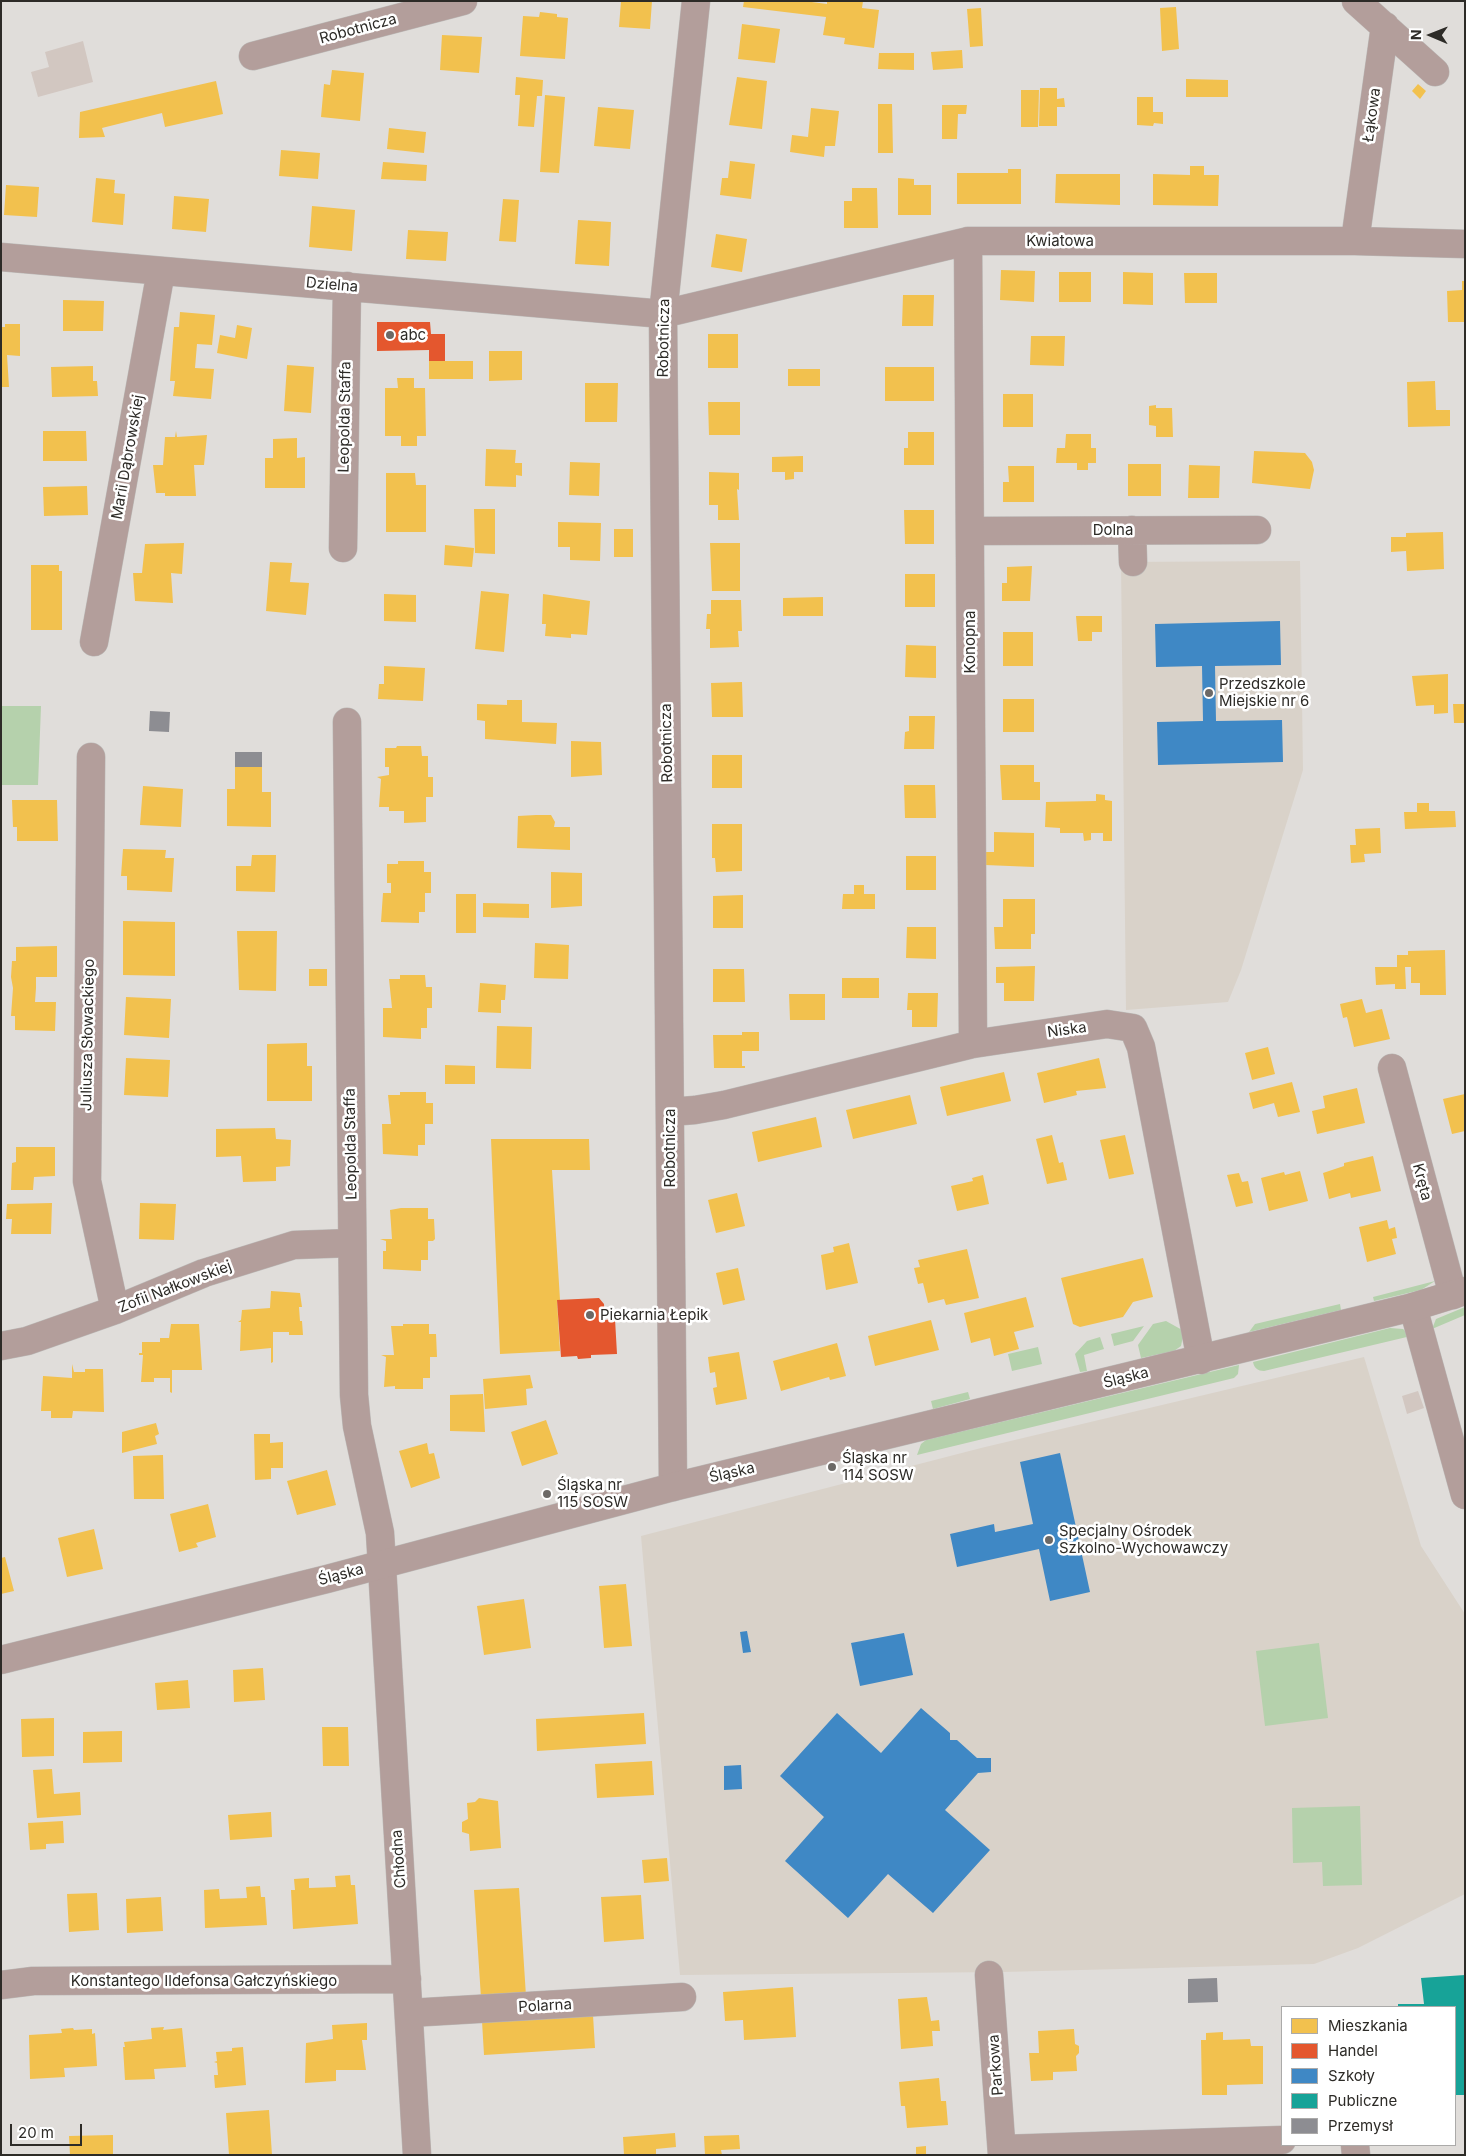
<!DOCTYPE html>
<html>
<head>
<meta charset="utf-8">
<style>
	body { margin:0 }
	#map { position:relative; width:1466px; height:2156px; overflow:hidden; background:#e0ddda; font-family:Inter,sans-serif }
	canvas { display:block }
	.frame { position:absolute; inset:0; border:2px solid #2d2b27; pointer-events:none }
	.legend { position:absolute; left:1281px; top:2006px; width:175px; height:140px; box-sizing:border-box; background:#fff; border:1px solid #abaaa9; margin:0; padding:6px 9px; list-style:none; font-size:15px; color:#2d2b27 }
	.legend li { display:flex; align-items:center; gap:10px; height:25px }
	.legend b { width:25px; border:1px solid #abaaa9 }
	.north { position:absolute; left:1406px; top:10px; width:50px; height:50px; -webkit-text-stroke:4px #fff; paint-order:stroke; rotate:271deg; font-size:14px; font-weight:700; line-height:20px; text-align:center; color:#2d2b27 }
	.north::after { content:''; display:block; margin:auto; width:18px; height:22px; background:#2d2b27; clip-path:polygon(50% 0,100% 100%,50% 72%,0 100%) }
	.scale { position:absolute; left:10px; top:2124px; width:72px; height:22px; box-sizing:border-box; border:2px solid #2d2b27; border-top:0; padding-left:6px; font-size:15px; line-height:18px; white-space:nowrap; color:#2d2b27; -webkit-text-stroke:4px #fff; paint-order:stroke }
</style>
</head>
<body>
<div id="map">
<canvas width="1466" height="2156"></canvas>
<div class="frame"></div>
<ul class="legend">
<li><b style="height:14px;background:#f2c14e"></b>Mieszkania</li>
<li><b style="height:14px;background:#e4572e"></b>Handel</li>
<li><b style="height:14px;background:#3f88c5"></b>Szkoły</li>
<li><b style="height:14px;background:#17a398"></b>Publiczne</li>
<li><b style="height:14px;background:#8d8d92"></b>Przemysł</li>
</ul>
<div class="north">N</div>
<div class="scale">20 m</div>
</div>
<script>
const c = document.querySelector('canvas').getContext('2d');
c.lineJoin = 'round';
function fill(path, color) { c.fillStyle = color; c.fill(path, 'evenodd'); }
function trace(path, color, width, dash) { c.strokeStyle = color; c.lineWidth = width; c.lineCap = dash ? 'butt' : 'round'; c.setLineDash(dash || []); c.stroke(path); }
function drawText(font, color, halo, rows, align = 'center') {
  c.font = font + ' Inter,sans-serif'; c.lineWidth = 5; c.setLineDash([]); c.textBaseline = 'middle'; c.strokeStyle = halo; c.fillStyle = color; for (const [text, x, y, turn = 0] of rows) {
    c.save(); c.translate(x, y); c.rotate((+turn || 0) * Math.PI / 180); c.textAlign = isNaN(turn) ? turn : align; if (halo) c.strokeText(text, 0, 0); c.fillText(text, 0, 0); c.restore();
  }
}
fill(new Path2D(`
	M1300,561L1303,770L1241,970L1228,1002L1126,1010L1121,562Z
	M1364,1357L1421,1546L1465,1614V1894L1358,1948L1314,1964L1003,1972L680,1975L641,1536L981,1448Z`), '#d9d2c9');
fill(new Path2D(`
	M1,706H41L38,785H1Z
	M1435,1281L1421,1290L1374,1301L1373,1297Z
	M1340,1304L1341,1310L1249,1332L1255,1324Z
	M1465,1307V1315L1432,1329L1436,1319Z
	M1166,1321L1184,1331L1181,1346L1174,1351L1141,1358L1138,1345L1153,1324Z
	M1144,1326L1133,1341L1114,1346L1111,1334Z
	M1390,1328L1403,1329L1411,1336L1264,1371C1258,1371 1254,1368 1253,1362Z
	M1100,1337L1104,1349L1084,1355L1087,1371L1080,1372L1075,1354L1087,1341Z
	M1038,1347L1042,1364L1012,1371L1008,1354Z
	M1239,1365L1238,1374L1234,1378L917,1455L921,1444L926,1440Z
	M968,1392L970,1399L933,1409L931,1401Z
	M1319,1643L1328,1718L1265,1726L1256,1651Z
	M1360,1806L1362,1885L1323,1886L1322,1862L1293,1863L1292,1808Z`), '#b5d1ac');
fill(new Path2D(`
	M621,1H652L650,29L619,27Z
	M744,1H804L827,4V1H863L862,8L879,10L874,48L844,44L845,38L823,35L826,17L743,7Z
	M1176,7L1179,49L1162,51L1160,8Z
	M981,8L983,46L970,47L967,9Z
	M540,12L557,14V17L568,18L565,59L520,56L523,16L539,17Z
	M742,24L780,29L775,63L738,59Z
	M442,35L482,37L479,73L440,70Z
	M962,50L963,68L933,70L931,52Z
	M879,53H914V70L878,69Z
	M332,70L364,73L360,121L321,117L324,84L330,85Z
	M516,77L543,80L542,96H537L534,127L518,126L520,95H515Z
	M737,77L767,81L762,129L729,125Z
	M1186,79L1228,80V97H1186Z
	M216,81L223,114L165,127L162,113L102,128L105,137L79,138L80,112Z
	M1418,84L1426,91L1420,99L1412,91Z
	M1040,88H1057V99L1064,98L1065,107H1057V126H1039Z
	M1021,90H1039L1038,127H1021Z
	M545,95L565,97L559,173L540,172Z
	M1137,97H1153V112H1163V124L1154,123L1153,126L1137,125Z
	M878,104H892L893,153H878Z
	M942,105H967L966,114H958L957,139H942Z
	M598,107L634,110L630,149L594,146Z
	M811,108L839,111L835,146H825L824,157L790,152L792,135L808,137Z
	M389,128L426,132L424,153L387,149Z
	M281,150L320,153L318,179L279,176Z
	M730,161L755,164L751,199L720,195L722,178H728Z
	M383,162L427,165L426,181L381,179Z
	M1190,166H1204V175H1219L1218,206L1153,205V174L1190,175Z
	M1008,169H1021V204H957V173H1008Z
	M1056,174H1120V205L1055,203Z
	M96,178L115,180L114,193L125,194L123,225L92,222Z
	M898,178L914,179V185H931V215H898Z
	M6,185L39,187L37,217L4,215Z
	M852,188H877L878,228H844V201H852Z
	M174,196L209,199L206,232L172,229Z
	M503,199L519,200L516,242L499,241Z
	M312,206L355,210L352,251L309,247Z
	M578,220L611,222L609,266L575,264Z
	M408,230L448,232L446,261L406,259Z
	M716,234L747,239L742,272L711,267Z
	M1001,270L1035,271L1034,302L1000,300Z
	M1059,272H1091V302H1059Z
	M1123,272L1153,273V305L1123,304Z
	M1184,273H1217V303H1185Z
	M1462,281H1465V322H1448L1447,291L1462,290Z
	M903,295H934L933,326H902Z
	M63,300L104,301L103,331H63Z
	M180,312L215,315L212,345L197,344L195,368L214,369L211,399L173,396L175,381H170L174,327H179Z
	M5,324H20V356L7,355L9,387H1V327H5Z
	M237,325L252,328L247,359L217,353L220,335L235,338Z
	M708,334H738V368H708Z
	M1031,336H1065L1064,366L1030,365Z
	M489,351H522V380L489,381Z
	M429,361H473V379H429Z
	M287,365L314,367L311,413L284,411Z
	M93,366V381H97L98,396L52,397L51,367Z
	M885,367H934V401H885Z
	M788,369H820V386H788Z
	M397,378H414V388H425L426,436H417V446H401V436H385V388H398Z
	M1435,381L1436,410H1450V426L1408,427L1407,382Z
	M585,383H618L617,422H585Z
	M1003,394H1033V427H1003Z
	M708,402H740V435H709Z
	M1156,405V408H1172L1173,437H1156V426L1149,425V406Z
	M43,431H86L87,461H43Z
	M176,431L177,437L207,435L204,465H194L196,496H165V493H156L153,465H163L165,437H175Z
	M908,432H934V465H904V448H908Z
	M1066,434H1091V448H1096V463H1088V470H1077V463H1056L1057,448H1065Z
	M297,438V458L305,457V488H265V458H273V439Z
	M486,449L516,450L515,463H522V476L516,475V487L485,486Z
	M1254,451L1305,453L1312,462L1314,470L1310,489L1252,483Z
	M803,456V472H794V479L785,480V472H772V457Z
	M570,462L600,463L599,496L569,495Z
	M1128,464H1161V496H1128Z
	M1189,465L1220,466L1219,498H1188Z
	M1008,466H1034V502H1003V482H1009Z
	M709,472L739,473V490L737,489L739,520H718V505H709Z
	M386,473H415L416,485H426V532H386Z
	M87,486L88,515L44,516L43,487Z
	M474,509H495V554L475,553Z
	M904,510H934V544H905Z
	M558,522L601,523L600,561L570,560V547H558Z
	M614,529H633V557H614Z
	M1443,532L1444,569L1407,571L1406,551L1391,552V537H1406V533Z
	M184,543L182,574L171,573L173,603L135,601L133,573H142L145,544Z
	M710,543H740V591H712Z
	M445,545L474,548L472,567L444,565Z
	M270,562L292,563L290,582L309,583L306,615L266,611Z
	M31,565H59V571H62V630H31Z
	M1032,566L1030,601H1002V583H1007V567Z
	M905,574H935V607H905Z
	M481,591L509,594L504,652L475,649Z
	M384,594L416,595V622L384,621Z
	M543,594L590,601L587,635L571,634V638L545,636L546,624H542Z
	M823,597V616H783V598Z
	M711,600H741L742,631H738L739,647L710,648V629H706L707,614H711Z
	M1076,616H1102V632H1092V641H1078Z
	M1003,632H1033V666H1003Z
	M906,645L936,646V678L905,677Z
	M384,666L425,668L423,701L378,699L379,684H384Z
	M1448,674V713L1434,714V705L1416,706L1412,676Z
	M742,682L743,717H712L711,683Z
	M1003,699H1034V732H1003Z
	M507,700H522V722L557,723L556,744L485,739V721L477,720V704L507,705Z
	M1453,704H1465V723H1454Z
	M909,716H935L934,749H904L905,732L909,731Z
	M571,741L601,742L602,775L571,777Z
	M397,746H421L422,756H428V777H433V797H426V822L404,823V811H389V807H379L381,779L377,777L389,775V767H385V748H396Z
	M712,755H742V788H712Z
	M1000,765H1034V782H1040V800H1002Z
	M235,767H262V792H271V827L227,826V789H235Z
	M904,785H935L936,818H905Z
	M143,786L183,789L181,827L140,825Z
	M1096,794L1105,795V800L1112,801V841H1103V833H1091V840L1084,841L1083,833H1060V828L1045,827L1046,802L1096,801Z
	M12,800H57L58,841H17V827H13Z
	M1417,803H1429V811H1455L1456,827L1405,829L1404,812H1417Z
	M536,815H551L555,822L554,827H570V850L517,848L518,816Z
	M712,824H742V871L716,872L715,858H712Z
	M1380,828L1381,853L1364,854L1365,862L1351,863L1350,845H1356L1355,829Z
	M994,832L1034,833V867L985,865V852H994Z
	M123,849L166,850L165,858H174L172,892L127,890V876H121Z
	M252,855H276L275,892L236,891V866H251Z
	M906,856H936V890H906Z
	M398,861H424V872H431V893H425V912H419V923L381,922L383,893H391V883H387V864H398Z
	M551,872L582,873V906L551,908Z
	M854,885H864V894H875V909H842L843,894H854Z
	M456,894H476V933H456Z
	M743,895V928H713V896Z
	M1003,899H1035V934H1031V949H995L994,927H1003Z
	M483,903L529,904V918L483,917Z
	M123,921L175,922V976L123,975Z
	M907,927H936V959L906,958Z
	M237,931H277L276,991L239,990Z
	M535,943L569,945L568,979L534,978Z
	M57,946V977H36V988L35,1002H56L55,1031L15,1030V1016H11L13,988L11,977L12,961H16V947Z
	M1445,950L1446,995H1420V983H1411V967H1405L1406,989H1395V984L1376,985L1375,967H1397V955H1408V951Z
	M1035,966L1034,1001H1004V983H996V967Z
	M309,969H327V986H309Z
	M713,969H744L745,1002H713Z
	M400,975H425L426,987H432V1008H427V1028H421V1039L383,1037V1008H392L389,979H400Z
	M842,978H879V998H842Z
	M480,983L506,985L505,1000H501V1013L478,1012Z
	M908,993H938L937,1027H912V1010H907Z
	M789,994H825V1020H790Z
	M126,997L171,999L169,1038L124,1035Z
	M1362,999L1366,1013L1382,1009L1390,1039L1354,1047L1347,1017L1343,1018L1340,1004Z
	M497,1026L532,1027L531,1069L496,1068Z
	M742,1032H759V1051H742V1066H745V1068H714L713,1035H742Z
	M307,1043V1066H312V1101H267V1044Z
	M1268,1047L1275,1074L1252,1080L1245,1053Z
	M126,1058L170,1060L168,1097L124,1095Z
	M1099,1058L1106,1088L1076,1091L1077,1095L1044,1103L1037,1073Z
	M445,1065L475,1066V1084H445Z
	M1004,1072L1011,1101L947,1116L940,1087Z
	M1292,1082L1300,1112L1278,1117L1274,1103L1253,1109L1249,1093Z
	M1357,1088L1365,1123L1317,1134L1312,1111L1325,1108L1323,1096Z
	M400,1092H426V1103H433V1124H425V1145H418V1156L383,1154L382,1124H391L388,1095H400Z
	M1465,1094V1131L1452,1134L1443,1099Z
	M910,1095L917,1124L853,1139L846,1110Z
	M816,1117L822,1147L758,1162L752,1132Z
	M275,1128L276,1139L291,1140L290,1166L276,1167V1181L243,1182L241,1156L216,1157V1129Z
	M1052,1135L1059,1163L1063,1162L1067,1180L1047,1184L1036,1139Z
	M1125,1135L1134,1174L1109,1179L1100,1140Z
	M491,1139H589L590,1170H552L560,1300H557L560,1351L500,1354Z
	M16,1147H55V1176L34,1177L33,1190H11L12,1163L16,1162Z
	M1373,1156L1381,1191L1351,1198L1350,1193L1329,1199L1323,1173L1344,1166V1163Z
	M1300,1171L1308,1201L1269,1211L1261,1178L1284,1172L1285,1175Z
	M1239,1173L1242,1182L1248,1181L1253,1203L1236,1207L1227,1175Z
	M983,1175L989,1204L957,1211L951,1186L973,1181L972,1178Z
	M737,1193L745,1226L716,1233L708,1200Z
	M52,1203L51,1234H11L12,1219H6L7,1204Z
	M140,1203L176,1204L174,1240L139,1239Z
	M401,1208H428V1219H434L435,1239L433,1241H428V1260H421V1271L383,1269V1251H386V1241L380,1239H392L390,1210Z
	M1387,1220L1389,1229L1395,1227L1397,1238L1392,1239L1396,1254L1367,1262L1359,1227Z
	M849,1243L858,1283L826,1290L821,1255L834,1252L833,1247Z
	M967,1249L979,1298L946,1305L944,1299L928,1303L923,1283L918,1284L914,1268L920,1267L918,1260Z
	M1143,1258L1153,1297L1133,1302L1123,1317L1080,1327L1073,1324L1061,1278Z
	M738,1268L745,1300L723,1305L716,1273Z
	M271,1291L300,1293L302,1307H299L300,1321H302L303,1335H289V1332H273V1362L271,1363V1348L240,1351L241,1322H238L241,1320L242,1310L270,1308Z
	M1026,1297L1034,1327L1014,1332L1019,1349L994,1356L990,1338L971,1343L964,1313Z
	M931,1320L939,1350L875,1366L868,1336Z
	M171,1324H199L202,1370H172V1393L170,1392V1378H154V1382H141L143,1355H139V1353H142V1342H160V1338H169Z
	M403,1324H429V1334H436L437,1357H430V1378H423V1389H395V1386L384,1387L386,1357L381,1355H394L391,1326H403Z
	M837,1343L846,1376L830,1380L829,1377L781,1391L773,1361Z
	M739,1352L747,1399L716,1405L713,1388L717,1387L715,1372L710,1373L708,1357Z
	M72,1364L74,1372H85V1369H103L104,1412L73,1411L72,1418H51V1411H41L43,1376L72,1378Z
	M530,1375L533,1388L526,1389L527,1405L485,1409L483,1379Z
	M483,1394L485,1432L450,1431V1395Z
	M546,1420L558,1454L522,1466L511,1432Z
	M156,1423L159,1434L155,1436L157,1444L122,1453V1432Z
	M254,1434H270V1443L283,1442V1468H271V1479L255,1480Z
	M427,1443L429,1454L434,1453L440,1478L411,1488L399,1451Z
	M163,1455L164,1499H134L133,1456Z
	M327,1470L336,1505L297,1515L287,1481Z
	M208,1504L216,1537L196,1543L198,1547L179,1552L170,1514Z
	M94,1529L103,1569L67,1577L58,1538Z
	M5,1557L14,1591L1,1594V1558Z
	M626,1584L632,1646L604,1648L599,1586Z
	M524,1599L531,1648L484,1655L477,1606Z
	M263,1668L265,1700L234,1702L233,1670Z
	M188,1680L190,1708L157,1710L155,1683Z
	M644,1713L646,1744L537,1751L536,1719Z
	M54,1718V1756L22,1757L21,1719Z
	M322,1727H348L349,1766H323Z
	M122,1731V1762L83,1763V1732Z
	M652,1761L654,1795L597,1798L595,1764Z
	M52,1769L54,1794L80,1792L81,1815L37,1818L33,1770Z
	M479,1798L498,1801L501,1848L470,1851L469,1834L462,1832V1822L468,1819L467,1803L475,1802Z
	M271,1812L272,1837L230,1840L228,1815Z
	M63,1821L64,1843L46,1844V1849L30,1850L28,1823Z
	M667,1858L669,1881L644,1883L642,1860Z
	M350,1875L351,1885H355L358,1924L293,1929L291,1890H295L294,1879L309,1878V1888L336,1887L335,1876Z
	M260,1886L261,1897H265L267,1925L205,1928L204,1890L219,1889L220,1899L247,1898L246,1887Z
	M519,1888L526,1996L481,1998L474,1890Z
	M97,1893L99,1930L69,1932L67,1894Z
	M641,1895L644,1939L604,1942L601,1897Z
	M161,1897L163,1931L127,1933L126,1899Z
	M793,1987L796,2037L744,2040L743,2020L725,2021L723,1992Z
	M927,1997L931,2021L939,2020L940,2031H932L933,2046L901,2049L898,1999Z
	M593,2015L595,2048L484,2055L482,2021Z
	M367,2023V2040H362L366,2070H336V2081L305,2083L306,2043L333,2039L332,2025Z
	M164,2027L163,2030L182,2028L186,2067L154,2069L155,2079L125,2080L123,2047H125L124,2042L152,2039L151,2028Z
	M73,2028L74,2030L92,2029V2034L95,2033L97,2066L64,2068L65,2077L30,2079L29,2035L62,2033L61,2029Z
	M1074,2029L1075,2044L1079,2046V2053L1076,2056L1077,2071L1053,2072V2080L1031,2081L1029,2053H1039L1038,2031Z
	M1223,2032V2040L1250,2039L1251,2046H1263V2084L1227,2085V2095H1202L1201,2040H1206V2033Z
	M243,2047L246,2085L215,2088L214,2075H218L217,2063L214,2062L217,2061L216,2052L232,2051V2048Z
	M939,2078L941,2101H946L948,2125L907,2128L905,2106H901L899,2082Z
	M269,2110L272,2155H229L226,2113Z
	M675,2133L676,2147L656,2149V2155H624L623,2137Z
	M113,2135V2155H70L69,2136Z
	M739,2135L740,2149L721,2150L722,2155H705L704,2136Z
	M926,2146V2155H916V2147Z`), '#f2c14e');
fill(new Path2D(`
	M377,322H430L431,334H445V361H429V350L377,351Z
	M599,1298L604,1304L605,1320L615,1319L617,1354L591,1355V1358L578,1359L577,1356L561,1357L557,1300Z`), '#e4572e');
fill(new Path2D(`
	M1280,621L1281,665L1215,666L1216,721L1282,720L1283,762L1158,765L1157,722L1203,721L1202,666L1156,667L1155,624Z
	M1060,1453L1090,1592L1050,1601L1039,1549L957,1567L950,1534L994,1524L995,1532L1033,1524L1020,1462Z
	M747,1631L751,1652L743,1653L740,1632Z
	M904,1633L913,1675L860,1686L851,1643Z
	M921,1708L950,1733V1740H957L977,1758H991V1772L978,1773L945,1810L990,1850L933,1913L888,1874L848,1918L785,1861L824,1817L780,1776L837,1713L881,1753Z
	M741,1765L742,1789L724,1790V1766Z`), '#3f88c5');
fill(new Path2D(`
	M1465,1975V2095H1455V2007H1398V2004H1424L1421,1978Z`), '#17a398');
fill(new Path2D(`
	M150,711L170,712L169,732L149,731Z
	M235,752H262V767H235Z
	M1217,1978L1218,2002L1188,2003V1979Z`), '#8d8d92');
fill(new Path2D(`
	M83,41L93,82L38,97L31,72L49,67L45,52Z
	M1418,1391L1424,1408L1407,1414L1402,1396Z`), '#d2c7c1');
const minor = new Path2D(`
	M1356,1L1435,72
	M253,56L463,1
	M968,241L973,1044
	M1355,241L1385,26
	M1,257L663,314L968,241H1355L1465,244
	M1132,530L1133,562
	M970,531L1257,530
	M343,548L347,286
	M94,642L161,271
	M347,722L354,1395L357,1426L380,1533L417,2155
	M91,757L87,1181L115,1310
	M1392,1068L1453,1295
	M670,1112L695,1110L724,1105L973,1044L1107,1024L1133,1028L1141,1047L1201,1360
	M1413,1307L1465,1495
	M1,1346L27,1341L115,1310L204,1273L294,1245L352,1243
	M673,1487L663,314L696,1
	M989,1975L1002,2155
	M1,1985L33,1981L407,1979
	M409,2013L682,1997
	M1355,2145L1356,2155
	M1002,2149L1282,2140`);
const tertiary = new Path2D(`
	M1,1660L327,1579L673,1487L1413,1307L1465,1291`);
trace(minor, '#bbb9b7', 29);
trace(tertiary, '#bbb9b7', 29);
trace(minor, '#b39e9b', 28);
trace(tertiary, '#b39e9b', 28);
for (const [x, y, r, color] of [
	[390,335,5,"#6c6966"],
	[1209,693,5,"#6c6966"],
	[590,1315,5,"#6c6966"],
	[832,1467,5,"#6c6966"],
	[547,1494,5,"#6c6966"],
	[1049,1540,5,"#6c6966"]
]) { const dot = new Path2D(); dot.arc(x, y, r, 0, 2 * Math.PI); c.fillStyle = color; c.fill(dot); trace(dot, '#fff', 2); }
drawText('15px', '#2d2b27', '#fff', [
	["Robotnicza",358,29,-15],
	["Łąkowa",1372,115,-82],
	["Kwiatowa",1060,241],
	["Dzielna",332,285,5],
	["Robotnicza",664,338,-89],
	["Leopolda Staffa",345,417,-89],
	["Marii Dąbrowskiej",128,457,-80],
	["Dolna",1113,530],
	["Konopna",970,642,-90],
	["Robotnicza",667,743,-91],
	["Niska",1067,1030,-8],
	["Juliusza Słowackiego",88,1035,-89],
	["Leopolda Staffa",351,1144,-91],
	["Robotnicza",670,1148,-90],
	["Kręta",1422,1182,75],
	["Zofii Nałkowskiej",175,1287,-21],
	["Śląska",1126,1378,-14],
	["Śląska",732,1473,-13],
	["Śląska",341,1575,-15],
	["Chłodna",399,1859,-94],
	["Konstantego Ildefonsa Gałczyńskiego",204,1981],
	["Polarna",545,2006,-3],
	["Parkowa",996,2065,-94]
]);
drawText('15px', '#2d2b27', '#fff', [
	["abc",400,335],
	["Przedszkole",1219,684],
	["Miejskie nr 6",1219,701],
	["Piekarnia Łepik",600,1315],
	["Śląska nr",842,1458],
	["114 SOSW",842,1475],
	["Śląska nr",557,1485],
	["115 SOSW",557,1502],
	["Specjalny Ośrodek",1059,1531],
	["Szkolno-Wychowawczy",1059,1548]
], 'left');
</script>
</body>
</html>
